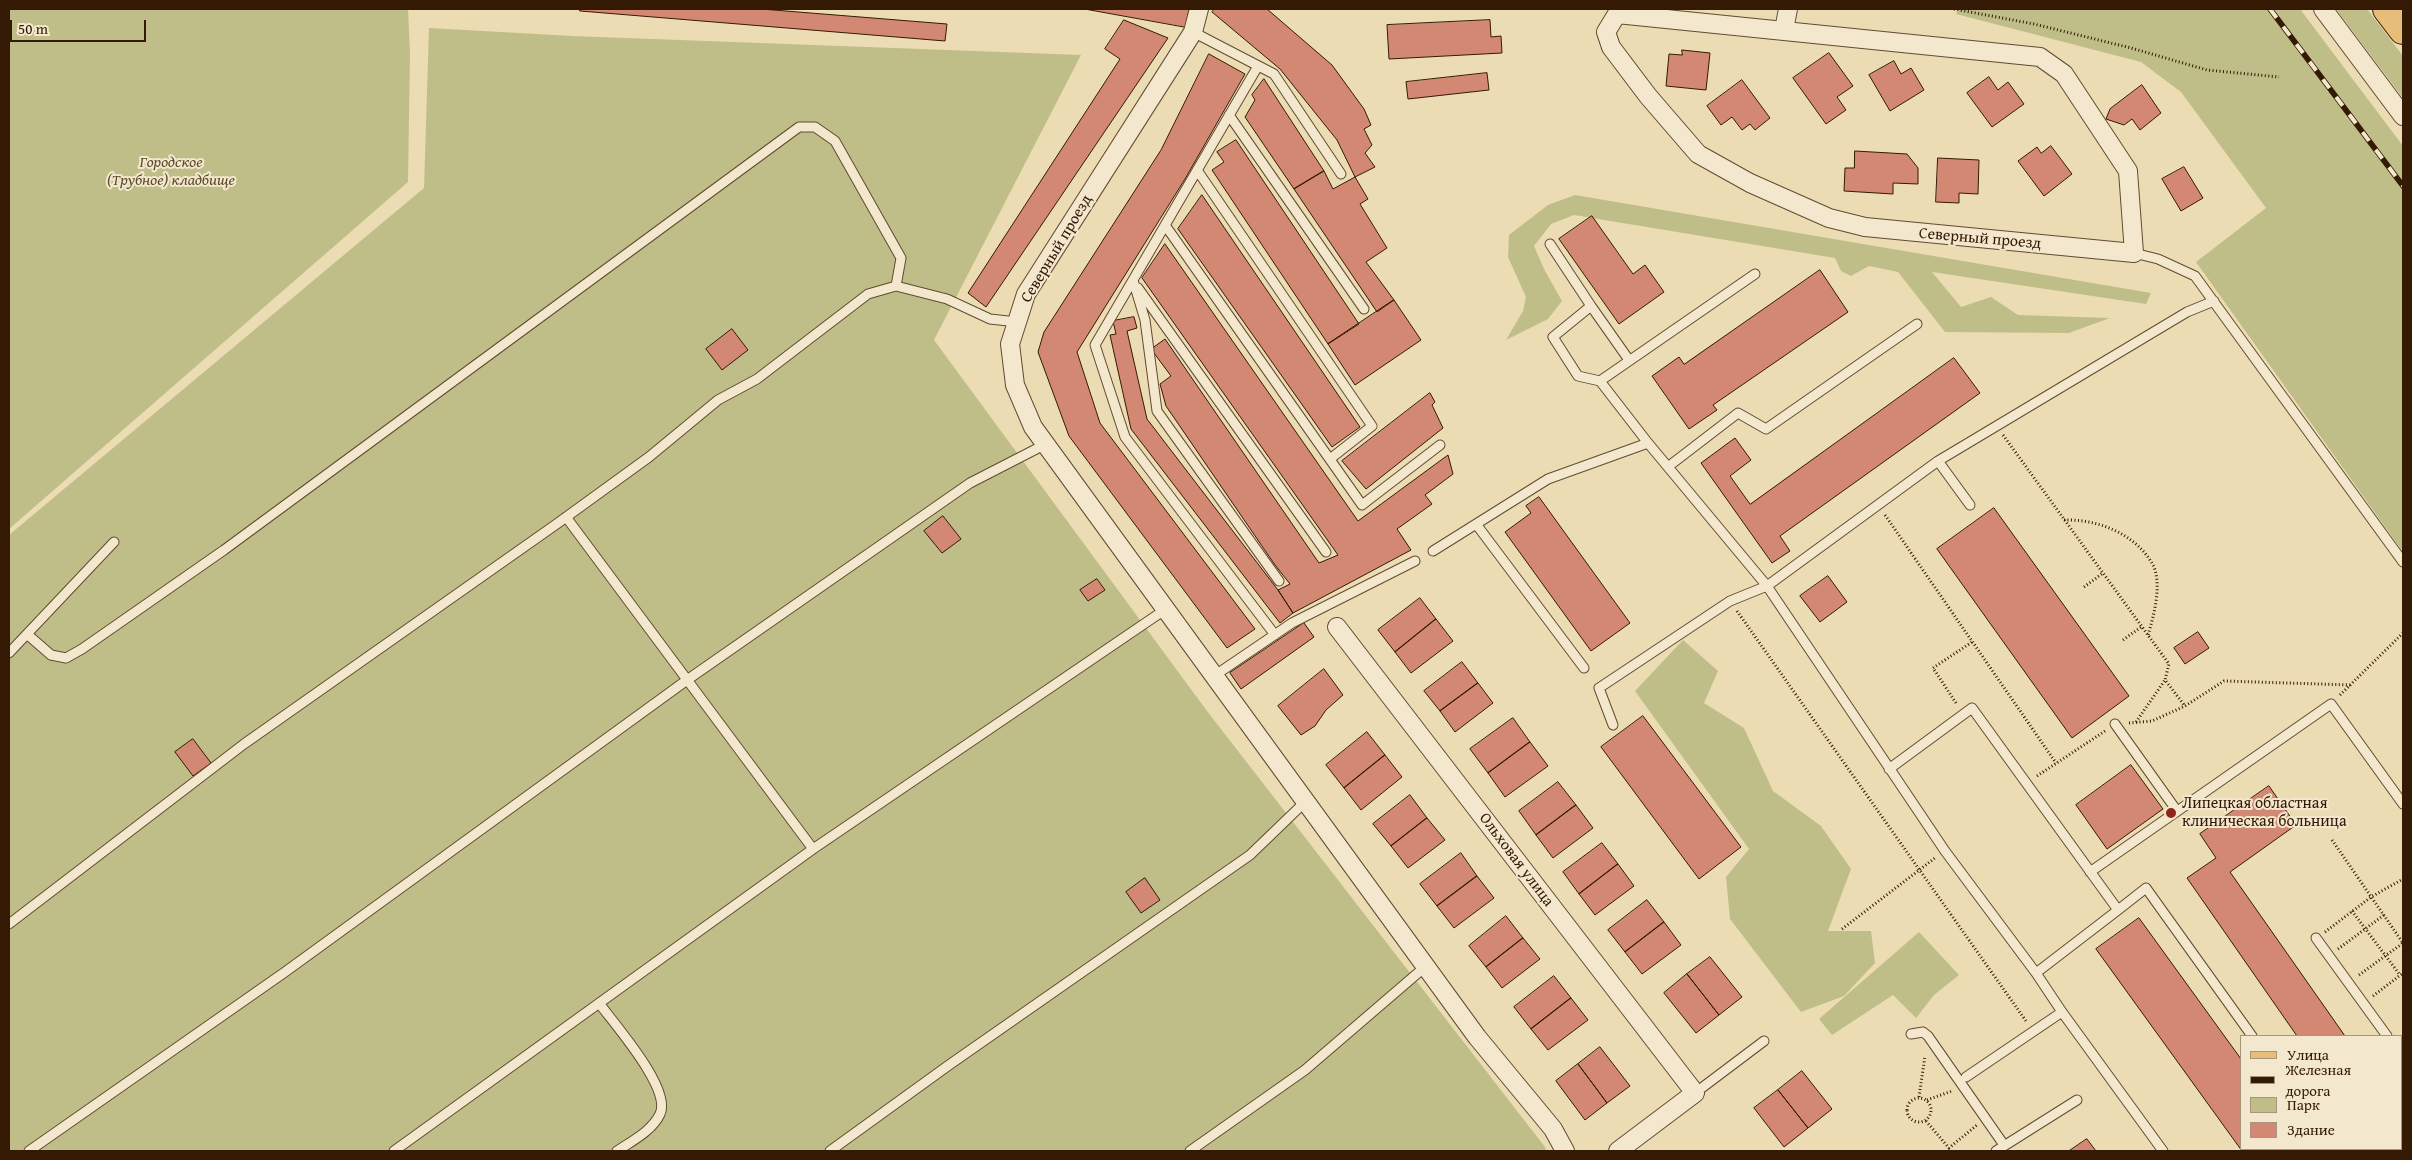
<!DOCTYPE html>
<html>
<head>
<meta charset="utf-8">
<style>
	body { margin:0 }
	#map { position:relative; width:2412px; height:1160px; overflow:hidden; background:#ecdcb4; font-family:"Gentium Book Plus",serif }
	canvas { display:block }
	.frame { position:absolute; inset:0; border:10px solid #341904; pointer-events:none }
	.legend { position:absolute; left:2240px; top:1035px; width:162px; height:115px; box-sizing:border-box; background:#f3e8ce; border:1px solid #a7957d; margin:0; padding:6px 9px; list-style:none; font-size:15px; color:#341904 }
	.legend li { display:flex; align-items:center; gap:10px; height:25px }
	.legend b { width:25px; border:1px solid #a7957d }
	.scale { position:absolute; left:10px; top:20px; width:136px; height:22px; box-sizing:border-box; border:2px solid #341904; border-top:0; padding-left:6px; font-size:15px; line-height:18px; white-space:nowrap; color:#341904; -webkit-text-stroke:4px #f3e8ce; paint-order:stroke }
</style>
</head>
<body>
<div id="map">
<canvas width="2412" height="1160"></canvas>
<div class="frame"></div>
<ul class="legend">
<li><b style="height:6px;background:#e6be7a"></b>Улица</li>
<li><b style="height:6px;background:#341904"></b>Железная дорога</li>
<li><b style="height:14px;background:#bfbe88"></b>Парк</li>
<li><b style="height:14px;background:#d38873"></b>Здание</li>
</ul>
<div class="scale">50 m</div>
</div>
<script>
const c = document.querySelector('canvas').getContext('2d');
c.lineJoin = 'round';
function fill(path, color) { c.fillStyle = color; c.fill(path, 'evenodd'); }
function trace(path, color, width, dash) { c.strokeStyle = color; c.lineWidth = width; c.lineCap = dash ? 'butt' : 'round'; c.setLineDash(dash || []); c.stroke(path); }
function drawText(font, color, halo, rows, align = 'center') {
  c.font = font + ' "Gentium Book Plus",serif'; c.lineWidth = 4; c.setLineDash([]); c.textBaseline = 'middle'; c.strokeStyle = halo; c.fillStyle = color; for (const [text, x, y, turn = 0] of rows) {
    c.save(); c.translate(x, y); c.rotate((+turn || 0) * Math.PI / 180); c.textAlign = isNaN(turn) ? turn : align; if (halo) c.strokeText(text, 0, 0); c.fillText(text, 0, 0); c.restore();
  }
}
fill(new Path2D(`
	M9,9H408L410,53L408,182L9,529Z
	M1959,9H2300L2403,146V552L2196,262L2266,208L2181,92L2141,62L1956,14Z
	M2336,9H2367L2403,56V98Z
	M429,28L573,36L1081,55L934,340L1207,711L1545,1147L1546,1151H9V535L424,188Z
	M1575,195L2151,293L2146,304L1932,272L1961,307L1991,297L2018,315L2110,318L2069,333L1945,332L1898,272L1869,266L1851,276L1841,271L1835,258L1574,215L1551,224L1534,246L1545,271L1562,301L1548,319L1506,340L1523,311L1526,297L1508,257L1509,235L1548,205Z
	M1683,640L1718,671L1704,703L1744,728L1773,791L1821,826L1851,869L1828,931H1871L1875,963L1844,996L1801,1012L1730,919L1726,877L1749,849L1635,691Z
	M1919,932L1959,975L1934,995L1916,1018L1893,995L1832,1035L1819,1019Z`), '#bfbe88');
const building = new Path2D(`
	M580,9H761L947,24L945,41L580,11Z
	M1085,9H1189L1186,27Z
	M1215,9H1267L1332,65L1364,109L1371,125L1364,129L1372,145L1365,153L1375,167L1355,177L1337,140L1280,69L1212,12Z
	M1124,20L1168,38L986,307L968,293L1120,59L1105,49Z
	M1490,20L1491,37L1501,36L1502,53L1389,59L1387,25Z
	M1682,50L1710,53L1706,90L1666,86L1669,54L1682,55Z
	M1829,53L1853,86L1837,97L1846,110L1826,124L1793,78Z
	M1209,54L1245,74L1185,179L1077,352L1100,423L1255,629L1227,648L1069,436L1038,352L1044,332L1161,150Z
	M1894,61L1901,74L1911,68L1924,90L1890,111L1869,75Z
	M1487,73L1489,90L1408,99L1406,82Z
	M1989,77L1998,90L2008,82L2024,104L1992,127L1967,93Z
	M1264,79L1324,171L1294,189L1245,117L1255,100L1252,95Z
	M1742,80L1770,118L1755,130L1750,124L1742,130L1732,117L1721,125L1707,106Z
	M2142,85L2161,113L2140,130L2132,119L2124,125L2106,119L2110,109Z
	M1236,140L1359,324L1328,344L1212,170L1224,162L1217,152Z
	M2051,146L2072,174L2044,196L2018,161L2037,147L2041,153Z
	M1855,151L1907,154L1918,168V184L1893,183V194L1844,191L1845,168H1854Z
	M1938,158L1979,160L1978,194L1959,193V203L1936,202Z
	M2184,167L2203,198L2181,211L2162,179Z
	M1324,171L1333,189L1355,177L1368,199L1360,204L1387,248L1366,262L1394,300L1377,312L1294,189Z
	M1202,195L1360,427L1332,447L1178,229Z
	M1592,216L1633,274L1645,265L1664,292L1619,324L1559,239Z
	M1165,244L1358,521L1448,455L1453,474L1425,495L1432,504L1397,529L1411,550L1293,613L1278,590L1290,584L1275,565L1166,406L1160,384L1171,376L1151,349L1165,339L1319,563L1338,555L1142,278Z
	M1820,270L1848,312L1713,405L1717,410L1689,429L1652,376L1679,357L1684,364Z
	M1394,300L1421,340L1355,385L1328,344Z
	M1134,317L1137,328L1127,331L1147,419L1278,590L1293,613L1280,623L1131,429L1110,335L1116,334L1113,321Z
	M732,329L748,350L722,370L706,349Z
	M1954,358L1980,393L1780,536L1790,551L1772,563L1701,463L1735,438L1751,460L1730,476L1750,504Z
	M1430,393L1435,402L1432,405L1443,428L1366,489L1342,461Z
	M1539,497L1630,623L1591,651L1505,532L1531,513L1526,506Z
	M1994,508L2129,696L2072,738L1937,549Z
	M943,516L961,539L942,553L924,531Z
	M1828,576L1847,602L1820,622L1800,596Z
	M1097,579L1105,590L1088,601L1080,590Z
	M1420,598L1436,619L1395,652L1378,630Z
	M1436,619L1453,641L1411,673L1395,652Z
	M1304,623L1314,637L1241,689L1230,673Z
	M2198,632L2209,648L2185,664L2174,648Z
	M1462,662L1478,683L1440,711L1424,691Z
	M1324,669L1343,695L1326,710L1315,726L1301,735L1278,706Z
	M1478,683L1493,703L1455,732L1440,711Z
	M1643,716L1741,847L1699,879L1601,747Z
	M1513,718L1530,742L1488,773L1470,749Z
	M1367,732L1385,755L1344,788L1326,765Z
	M193,739L211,763L193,776L175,752Z
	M1530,742L1548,766L1505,797L1488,773Z
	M1385,755L1402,777L1361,810L1344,788Z
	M2131,765L2163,809L2107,849L2076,805Z
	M1558,782L1576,805L1536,835L1519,811Z
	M2269,786L2296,825L2230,872L2345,1036H2297L2187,878L2216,858L2200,834Z
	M1410,795L1427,818L1391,846L1373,824Z
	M1576,805L1593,828L1553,858L1536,835Z
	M1427,818L1445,840L1408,868L1391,846Z
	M1602,843L1618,864L1579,894L1563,872Z
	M1461,853L1477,876L1437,906L1420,884Z
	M1618,864L1634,886L1595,915L1579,894Z
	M1477,876L1494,898L1454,928L1437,906Z
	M1145,878L1160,900L1141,913L1126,892Z
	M1647,900L1664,922L1625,952L1608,930Z
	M1506,916L1523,938L1486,967L1469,946Z
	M2139,918L2241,1059V1149H2306L2307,1151H2242L2096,949Z
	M1664,922L1681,945L1642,974L1625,952Z
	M1523,938L1540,959L1502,988L1486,967Z
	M1710,957L1742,997L1719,1015L1687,974Z
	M1687,974L1719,1015L1696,1033L1664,993Z
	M1554,976L1571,998L1531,1029L1514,1007Z
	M1571,998L1588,1020L1548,1050L1531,1029Z
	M1600,1047L1630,1086L1607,1103L1578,1064Z
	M1578,1064L1607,1103L1585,1120L1556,1081Z
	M1802,1071L1832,1109L1808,1128L1778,1090Z
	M1778,1090L1808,1128L1784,1147L1754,1108Z
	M2403,1093V1139L2401,1135V1095Z
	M2087,1139L2096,1151H2069Z`);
fill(building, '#d38873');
trace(building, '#341904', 1);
const service = new Path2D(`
	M1193,32L1274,74L1341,174
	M1258,66L1095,345L1125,437L1275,635
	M1229,115L1364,309
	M1197,170L1372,426L1330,459
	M1165,225L1362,505L1440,445
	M1550,244L1591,306L1553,337L1578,376L1600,381
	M2134,253L2158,259L2195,276L2403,562
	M1755,274L1600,381L1648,443L1767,586L1945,851L2036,973L2062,1012L2163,1151
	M1133,280L1145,320L1157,411L1279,581
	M1138,288L1326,552
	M1591,306L1629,360
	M1938,461L1970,505
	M1669,466L1738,413L1766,429L1917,324
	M566,517L813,849
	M1476,524L1584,668
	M1433,551L1548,479L1648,443
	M28,635L51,655L66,658L82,649L224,550L799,127H815L835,141L901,258L896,286
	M9,653L114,542
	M1214,676L1292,623L1415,561
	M2115,724L2177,811
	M1613,725L1599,688L1730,601L1767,586L1938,461L2187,312L2214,301
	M1889,769L1972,708L2118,910L2036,973
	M2090,872L2331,704L2403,804
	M2118,910L2146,888L2252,1036
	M9,924L244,744L558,523L649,457L718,400L757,379L868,294L896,286L947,299L990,319L1017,322
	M2316,938L2387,1036
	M599,1003C615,1025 672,1089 660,1114C652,1131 632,1141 617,1151
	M1911,1034L1923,1032L1928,1036L2004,1145
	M2401,1055L2403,1059
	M1966,1077L2062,1012
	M1695,1093L1764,1041
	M2333,1149L2335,1151
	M29,1151L285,972L687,680L970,483L1046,444
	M394,1151L813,849L1166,609
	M830,1151L949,1065L1250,855L1306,801
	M1190,1151L1305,1070L1426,966
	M1996,1151L2077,1100`);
const minor = new Path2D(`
	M1199,9L1193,32L1026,294L1010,344L1015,385L1033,427L1477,1037L1553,1129L1565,1151
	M2323,9L2403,116
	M1617,14L2040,57L2064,74L2128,171L2134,253L1865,227L1829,218L1750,183L1698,154L1648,96L1611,47L1606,32Z
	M1784,30L1788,9
	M1337,627L1695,1093L1618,1151`);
const primary = new Path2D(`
	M2387,9L2403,30`);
trace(service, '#624a30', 11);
trace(minor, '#624a30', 20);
trace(primary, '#341904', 30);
trace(new Path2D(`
	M1954,9L2034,24L2131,48L2207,70L2279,77
	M2003,435L2169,664L2165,680L2185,706
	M1885,515L2056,763
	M2064,520C2097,519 2134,533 2152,563C2163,582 2154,615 2148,635
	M2084,587L2103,573
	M1737,611L2026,1021
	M2123,640L2141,627
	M2340,695L2403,633
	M1956,703L1933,668L1972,642
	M2136,722L2165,680
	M2129,723L2152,721L2185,706L2224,681L2351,685
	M2037,776L2105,731
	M2332,840L2403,943
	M2352,911L2400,975
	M1842,929L1935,858
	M2325,932L2371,897L2403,879
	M2338,949L2384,915
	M2359,975L2403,943
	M2373,996L2403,973
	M1919,1097L1925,1056
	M1907 1110a12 12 0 1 1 24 0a12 12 0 1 1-24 0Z
	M1927,1100L1952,1091
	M1926,1121L1949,1148L1977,1125`), '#341904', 3, [1, 2.5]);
trace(service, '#f3e8ce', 9);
trace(minor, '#f3e8ce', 18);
trace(primary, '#e6be7a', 28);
const rail = new Path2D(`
	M2270,9L2403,186`);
trace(rail, '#341904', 5.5);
trace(rail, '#f3e8ce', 4, [11]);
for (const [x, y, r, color] of [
	[2171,813,6,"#8f2418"]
]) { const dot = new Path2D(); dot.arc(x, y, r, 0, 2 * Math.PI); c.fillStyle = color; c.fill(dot); trace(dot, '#f3e8ce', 2); }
drawText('italic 16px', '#5e4b2c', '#f3e8ce', [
	["Городское",171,163],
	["(Трубное) кладбище",171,181]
]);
drawText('16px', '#341904', '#f3e8ce', [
	["Северный проезд",1980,239,5],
	["Северный проезд",1057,249,-59],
	["Ольховая улица",1516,860,53]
]);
drawText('16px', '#341904', '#f3e8ce', [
	["Липецкая областная",2182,804],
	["клиническая больница",2182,822]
], 'left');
</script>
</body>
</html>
